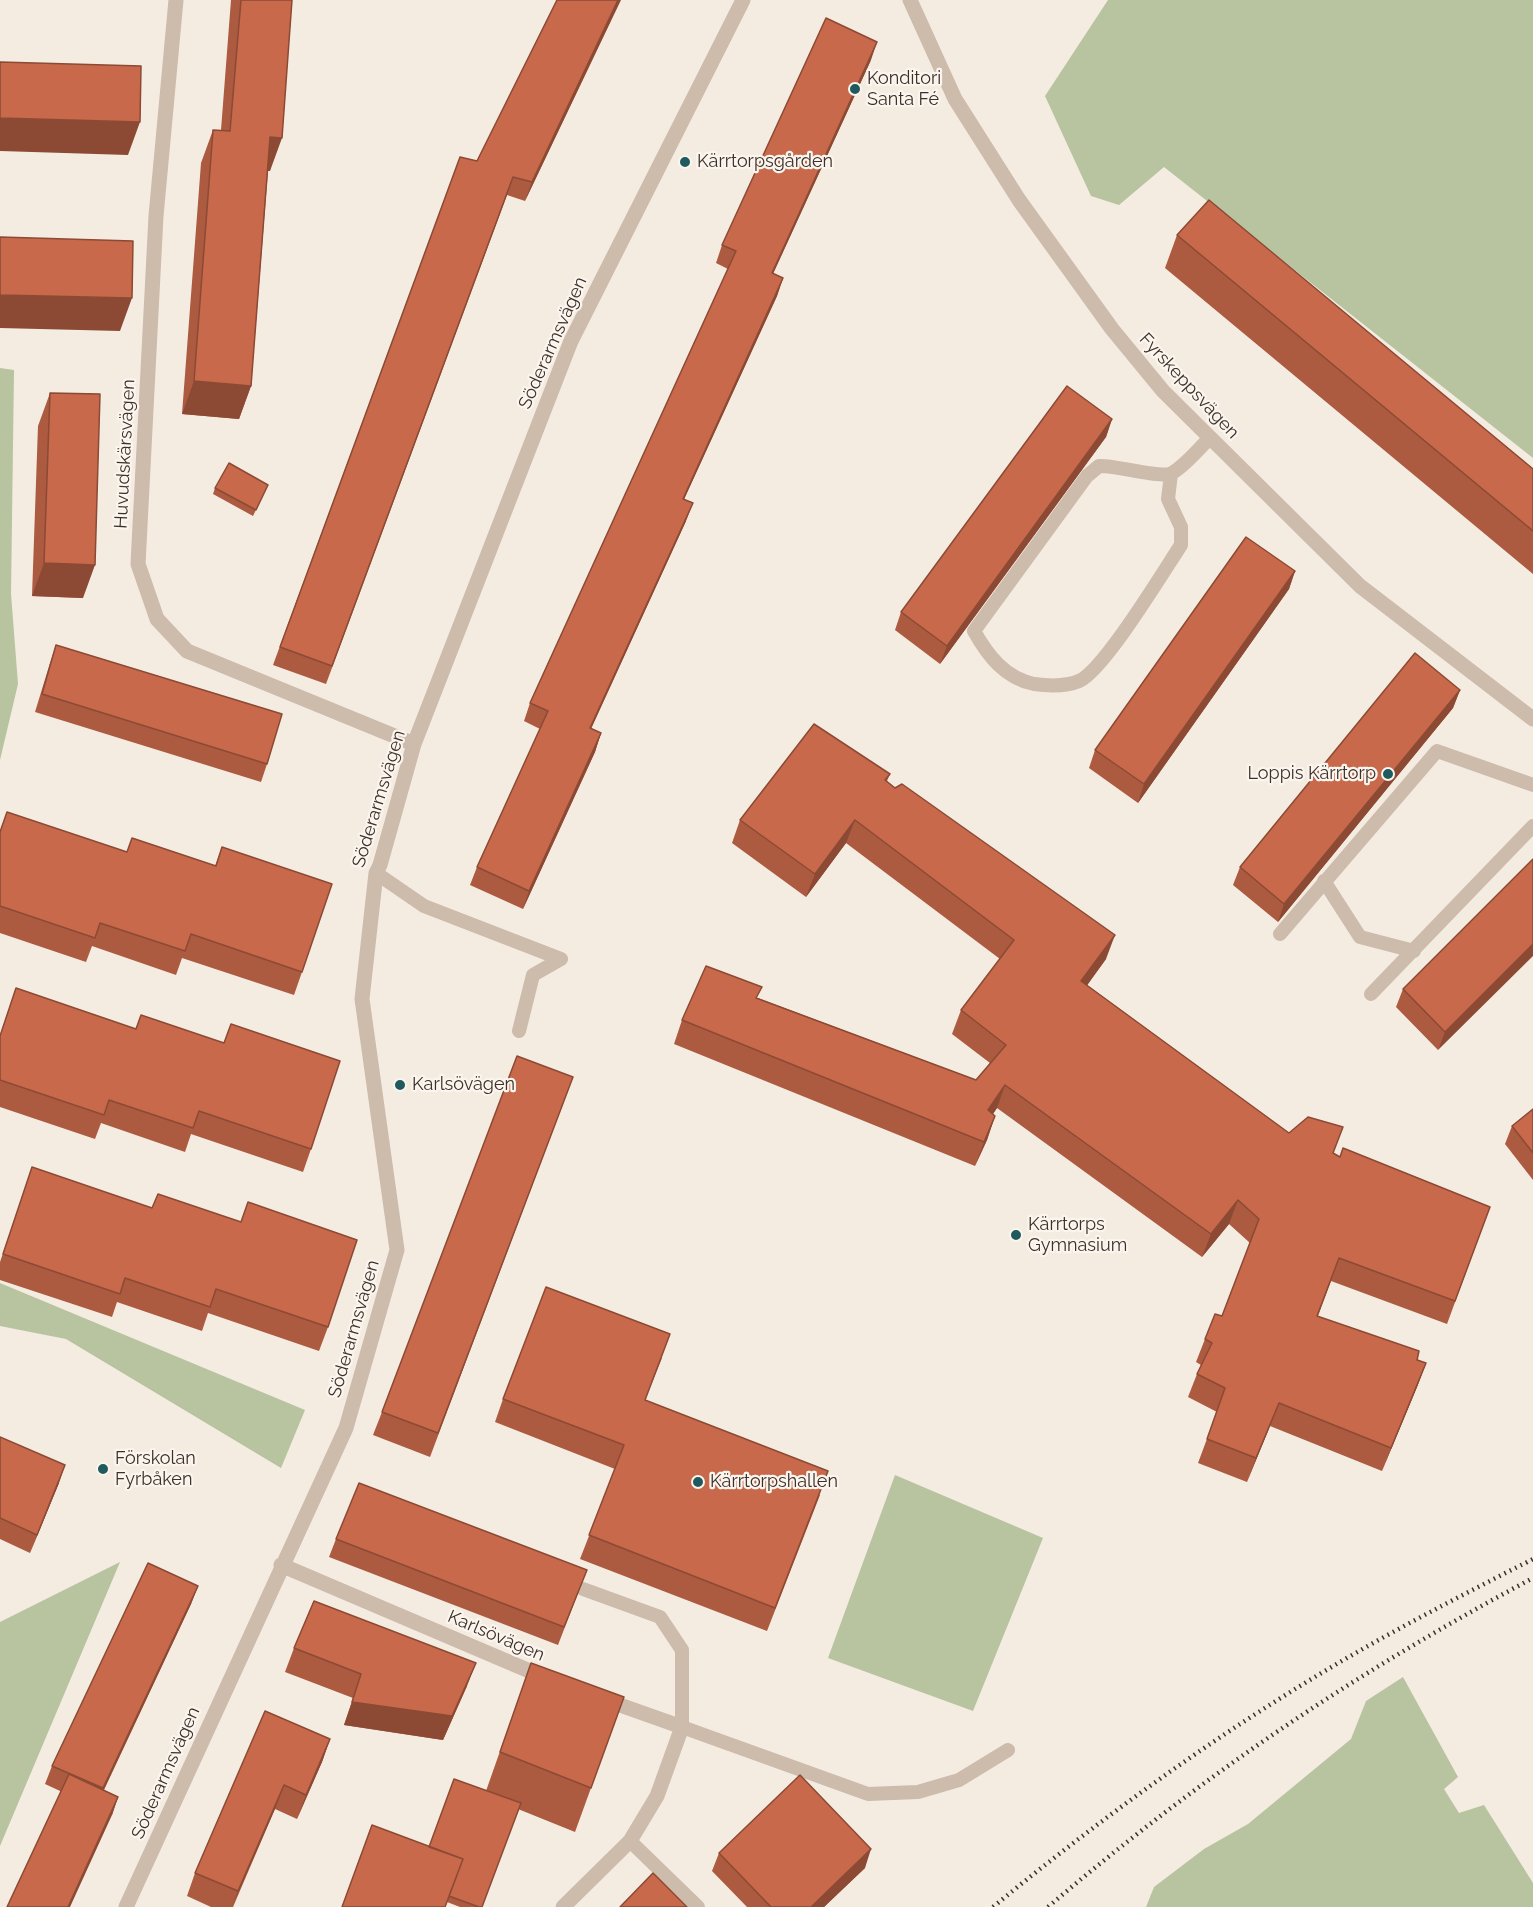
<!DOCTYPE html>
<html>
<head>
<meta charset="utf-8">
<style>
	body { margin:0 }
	canvas { display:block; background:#f4ebe1 }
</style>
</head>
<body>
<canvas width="1533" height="1907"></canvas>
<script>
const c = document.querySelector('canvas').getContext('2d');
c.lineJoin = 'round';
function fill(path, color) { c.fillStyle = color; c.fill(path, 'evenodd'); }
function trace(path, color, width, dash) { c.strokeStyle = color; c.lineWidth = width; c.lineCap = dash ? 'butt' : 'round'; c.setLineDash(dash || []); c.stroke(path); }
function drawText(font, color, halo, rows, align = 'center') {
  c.font = font + ' Raleway,sans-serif'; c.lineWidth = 4.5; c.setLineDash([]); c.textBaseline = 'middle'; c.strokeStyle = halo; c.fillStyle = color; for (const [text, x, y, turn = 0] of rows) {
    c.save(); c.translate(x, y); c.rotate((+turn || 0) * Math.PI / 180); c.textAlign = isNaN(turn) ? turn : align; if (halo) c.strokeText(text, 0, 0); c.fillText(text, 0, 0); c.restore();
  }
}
fill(new Path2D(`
	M1108,0H1533V458L1164,167L1119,205L1091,196L1045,96Z
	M0,368L14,370L11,594L18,684L0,760Z
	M0,1283L305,1410L281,1468L66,1339L0,1326Z
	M895,1475L1043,1538L973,1711L828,1658Z
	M120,1562L0,1846V1622Z
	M1403,1677L1458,1777L1444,1789L1459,1813L1484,1805L1533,1883V1907H1146L1154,1887L1204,1849L1248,1824L1351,1739L1366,1701Z`), '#b8c4a0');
trace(new Path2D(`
	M1171,474L1168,499L1181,527V545C1163,572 1104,670 1079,681C1065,687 1049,686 1034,684C1005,678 988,656 974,631L1087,476L1099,466C1116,465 1162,479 1172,473C1186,465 1198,449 1210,438
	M376,873L424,906L561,959
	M1324,881L1360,937L1414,951
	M1280,934L1437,751L1533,785
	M1371,994L1533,826
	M519,1031L533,975L561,959
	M583,1589L660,1617L682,1650V1727L868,1794L918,1792L959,1780L1008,1750
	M630,1841L698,1907`), '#cdbbac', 14);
trace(new Path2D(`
	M176,0L156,216L138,564L157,619L187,651L414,744
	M910,0L955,99L1019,200L1112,329L1163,391L1360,586L1533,719
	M281,1565L546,1678
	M126,1907L346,1428L397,1250L362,999L376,873L380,865L414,744L571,341L743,0
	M563,1907L630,1841L657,1796L682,1727L603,1699`), '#cdbbac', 15);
trace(new Path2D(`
	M993,1907C1112,1809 1241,1717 1375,1642C1427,1613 1480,1586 1533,1559
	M1048,1907C1200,1777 1356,1672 1533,1578`), '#3b302b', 4.5, [1.5, 4.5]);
fill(new Path2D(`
	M231,0H292L270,171H268L251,386L239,419L182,414L201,163L213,130H221Z
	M611,20L525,201L507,195L326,684L273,665L460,157L477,161Z
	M871,60L773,274L783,278L777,296L684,499L686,521L591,729L601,733L595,752L523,909L470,885L477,867L540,729L524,721L530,703L728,269L716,263L722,245Z
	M1177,235L1533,469V574L1165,268Z
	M50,393L83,598L32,596L38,426Z
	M1112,419L1106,437L940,664L895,630L901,612Z
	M268,485L253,516L213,494L215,488Z
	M1295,571L1289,589L1138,803L1089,768L1095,750Z
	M56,645L267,764L261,782L35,712L50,663Z
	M1460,690L1453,708L1278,922L1233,885L1240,867Z
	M890,774L887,781L1106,959L1087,985L1289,1133L1340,1157L1343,1148L1490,1207L1447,1324L1331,1281L1318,1316L1426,1363L1417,1387L1382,1471L1270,1426L1247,1482L1198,1463L1217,1412L1188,1397L1197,1374L1201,1365L1196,1362L1205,1339L1222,1316L1250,1243L1229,1224L1202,1257L997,1108L993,1114L995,1116L987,1140L975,1166L674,1044L682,1020L758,998L976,1080L990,1063L952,1034L961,1010L1000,959L846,843L806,897L732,843L740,820Z
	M7,812L126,852L215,866L222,847L302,972L294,995L182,958L176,975L92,946L86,962L0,933V831Z
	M1533,859L1438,1050L1396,1007L1403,989Z
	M16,988L135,1029L224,1043L231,1024L311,1149L303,1172L191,1134L185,1152L101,1123L95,1139L0,1107V1035Z
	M573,1077L430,1457L373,1435L382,1412Z
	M1533,1109V1180L1505,1144L1512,1126Z
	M32,1167L328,1327L319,1351L208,1313L202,1331L117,1302L112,1317L0,1280V1262Z
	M662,1358L645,1400L820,1495L767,1631L580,1559L615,1469L495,1422L503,1399Z
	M0,1437L59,1483L30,1553L0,1539Z
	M336,1539L580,1588L558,1645L329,1557Z
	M198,1586L191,1604L104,1790L118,1797L112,1815L45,1784L52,1766Z
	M294,1648L467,1686L443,1740L344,1725L353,1698L285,1672Z
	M531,1663L624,1697L575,1832L518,1809L482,1907H460L447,1902L445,1907H342L429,1847L486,1791Z
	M330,1739L322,1762L297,1819L275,1809L233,1907H211L187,1896L195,1873Z
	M719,1853L865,1868L824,1907H747L712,1871Z`), '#ac5a40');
fill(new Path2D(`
	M618,0H621L525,201L532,182Z
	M877,42L871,60L765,291L772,273Z
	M0,118L140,122L128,155L0,151Z
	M270,137L282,138L270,171L258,170Z
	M783,278L777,296L676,517L683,499Z
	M0,295L132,298L120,331L0,328Z
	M194,381L251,386L239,419L182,414Z
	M1112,419L1106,437L940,664L947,646Z
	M693,503L686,521L583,746L590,728Z
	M44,563L95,565L83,598L32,596Z
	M1295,571L1289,589L1138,803L1144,784Z
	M1460,690L1453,708L1278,922L1284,904Z
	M601,733L595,752L523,909L529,891Z
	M855,820L846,843L806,897L815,874Z
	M1115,935L1106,959L1073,1005L1081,981Z
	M1533,944V956L1438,1050L1445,1032Z
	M1005,1085L997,1108L980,1133L988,1110Z
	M995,1116L987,1140L975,1166L984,1142Z
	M1238,1200L1229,1224L1202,1257L1211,1234Z
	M1426,1363L1417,1387L1382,1471L1391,1448Z
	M1279,1403L1270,1426L1247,1482L1256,1458Z
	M65,1465L59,1483L30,1553L37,1535Z
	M198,1586L191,1604L96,1806L103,1788Z
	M476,1663L467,1686L443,1740L344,1725L352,1702Z
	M330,1739L322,1762L297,1819L306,1795Z
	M284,1785L275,1809L232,1907L238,1891Z
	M118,1797L112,1815L70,1907H68Z
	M871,1849L865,1868L824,1907H811Z`), '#8c4a34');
const building = new Path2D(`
	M241,0H292L282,138L270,137L251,386L194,381L213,130L230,131Z
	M557,0H618L532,182L513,177L332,666L280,647L460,157L477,161Z
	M826,18L877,42L772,273L783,278L683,499L693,503L590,728L601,733L529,891L477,867L548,711L530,703L736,251L722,245Z
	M0,62L141,66L140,122L0,118Z
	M1209,200L1533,469V531L1177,235Z
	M0,237L133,241L132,298L0,295Z
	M1067,386L1112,419L947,646L901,612Z
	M50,393L100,394L95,565L44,563Z
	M229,463L268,485L256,510L215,488Z
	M1246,537L1295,571L1144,784L1095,750Z
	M56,645L282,714L267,764L42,694Z
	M1415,653L1460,690L1284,904L1240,867Z
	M814,724L890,774L885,780L895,788L902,784L1115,935L1081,981L1289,1133L1308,1117L1343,1127L1333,1153L1340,1157L1343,1148L1490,1207L1455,1301L1339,1258L1317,1316L1419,1351L1417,1360L1426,1363L1391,1448L1279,1403L1256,1458L1207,1439L1225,1388L1197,1374L1212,1343L1205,1339L1215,1314L1222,1316L1259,1219L1238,1200L1211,1234L1005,1085L988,1110L995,1116L984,1142L682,1020L706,966L762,987L756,998L976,1080L1006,1045L961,1010L1014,940L855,820L815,874L740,820Z
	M7,812L127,852L132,838L216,866L222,847L332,884L302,972L191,934L185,951L100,923L95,938L0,906V832Z
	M1533,859V944L1445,1032L1403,989Z
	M16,988L136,1029L141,1015L224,1043L231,1024L340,1061L311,1149L199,1111L193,1128L109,1100L104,1115L0,1080V1036Z
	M517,1056L573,1077L438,1433L382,1412Z
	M1533,1109V1153L1512,1126Z
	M32,1167L152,1208L158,1194L241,1222L248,1202L357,1240L328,1327L216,1289L210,1307L125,1278L120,1294L3,1254Z
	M546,1287L670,1334L645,1400L828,1471L775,1608L589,1535L624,1445L503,1399Z
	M0,1437L65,1465L37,1535L0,1518Z
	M359,1483L587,1570L564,1627L336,1539Z
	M148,1563L198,1586L103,1788L52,1766Z
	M314,1601L476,1663L452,1716L352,1702L361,1674L294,1648Z
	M531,1663L624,1697L591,1788L500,1752Z
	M265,1711L330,1739L306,1795L284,1785L238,1891L195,1873Z
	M69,1774L118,1797L68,1907H7Z
	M800,1775L871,1849L811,1907H771L719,1853Z
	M454,1779L521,1803L482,1907H479L449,1896L463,1859L429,1847Z
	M372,1825L463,1859L445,1907H342Z
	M653,1873L687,1907H620Z`);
fill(building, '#c8694b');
trace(building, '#8c4a34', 1.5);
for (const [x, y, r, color] of [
	[855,89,6,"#1f5a5e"],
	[685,162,6,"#1f5a5e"],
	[1388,774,6,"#1f5a5e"],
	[400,1085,6,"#1f5a5e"],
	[1016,1235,6,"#1f5a5e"],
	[103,1469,6,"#1f5a5e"],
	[698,1482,6,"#1f5a5e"]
]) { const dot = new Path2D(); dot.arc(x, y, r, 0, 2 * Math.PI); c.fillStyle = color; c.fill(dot); trace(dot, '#fbf5ee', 2); }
drawText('18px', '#3b302b', '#fbf5ee', [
	["Konditori",867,79],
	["Santa Fé",867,100],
	["Kärrtorpsgården",697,162],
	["Loppis Kärrtorp",1376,774,"right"],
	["Karlsövägen",412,1085],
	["Kärrtorps",1028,1225],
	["Gymnasium",1028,1246],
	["Förskolan",115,1459],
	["Fyrbåken",115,1480],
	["Kärrtorpshallen",710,1482]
], 'left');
drawText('18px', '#3b302b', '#fbf5ee', [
	["Söderarmsvägen",553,343,-66],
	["Fyrskeppsvägen",1189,386,47],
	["Huvudskärsvägen",125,454,-87],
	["Söderarmsvägen",379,799,-73],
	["Söderarmsvägen",354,1329,-74],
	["Karlsövägen",496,1636,23],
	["Söderarmsvägen",166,1773,-66]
]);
</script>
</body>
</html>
